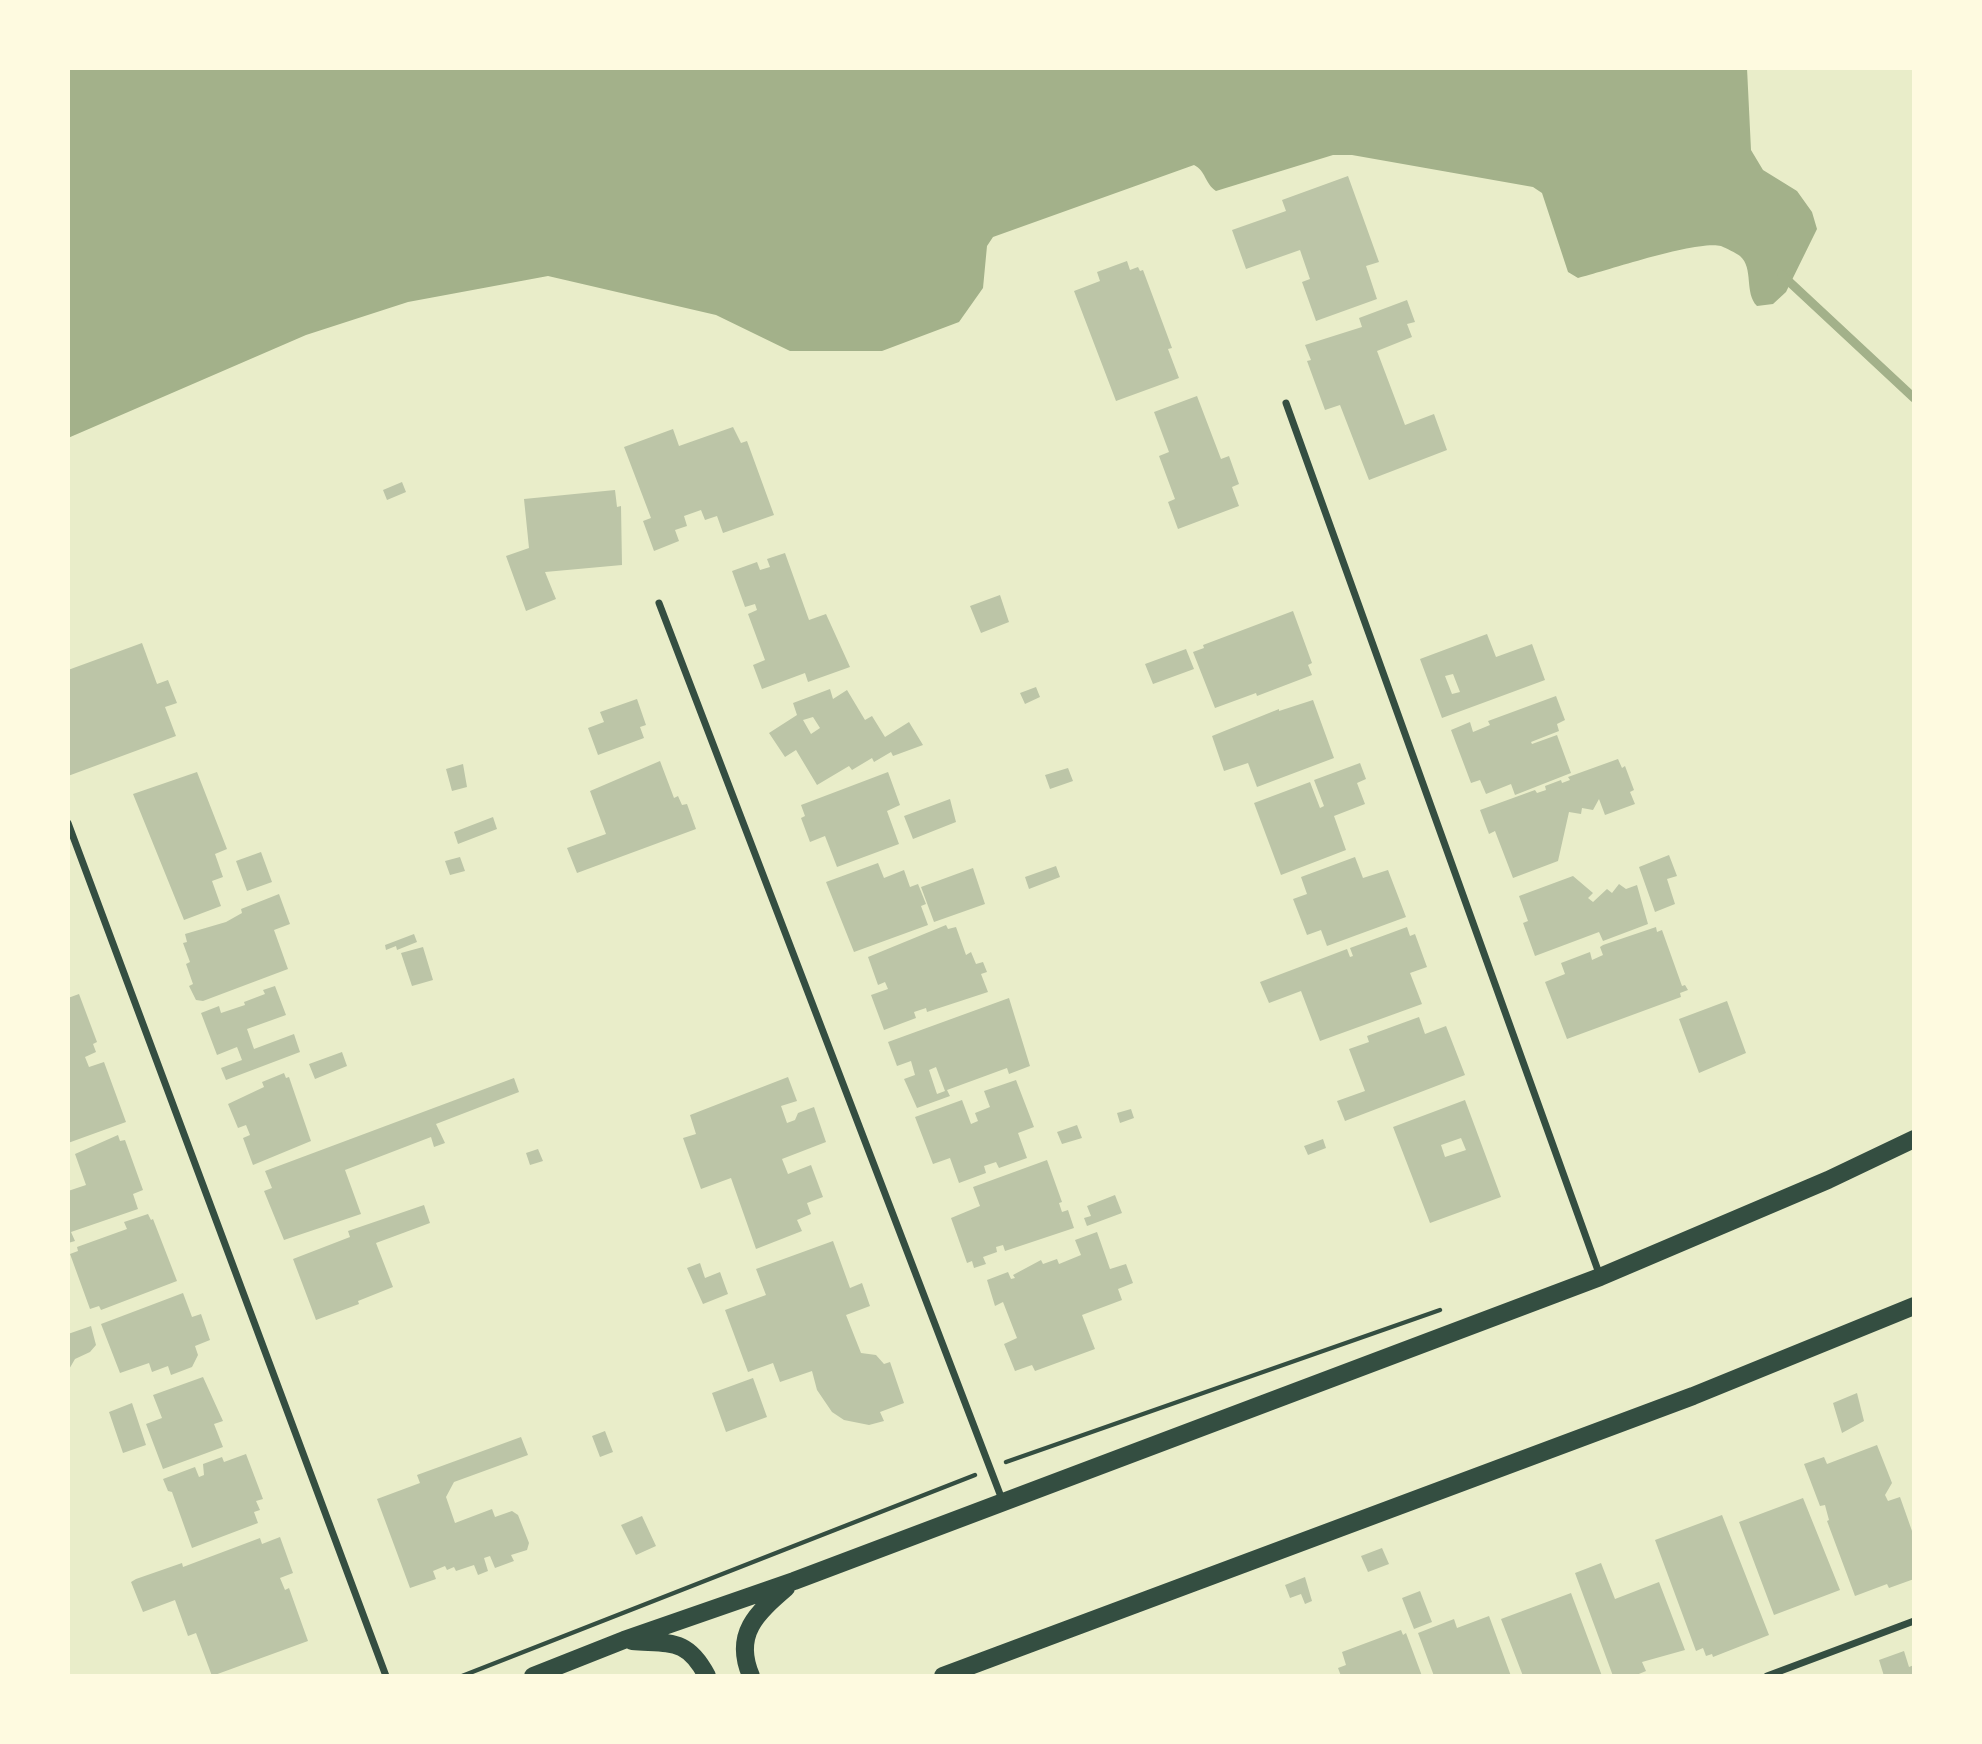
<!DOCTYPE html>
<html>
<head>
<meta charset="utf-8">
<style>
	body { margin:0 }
	#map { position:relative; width:1982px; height:1744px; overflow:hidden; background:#e9edc9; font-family:"DejaVu Sans",sans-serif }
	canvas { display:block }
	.frame { position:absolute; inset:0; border:70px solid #fefae0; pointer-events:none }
</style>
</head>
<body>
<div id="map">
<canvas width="1982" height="1744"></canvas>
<div class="frame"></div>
</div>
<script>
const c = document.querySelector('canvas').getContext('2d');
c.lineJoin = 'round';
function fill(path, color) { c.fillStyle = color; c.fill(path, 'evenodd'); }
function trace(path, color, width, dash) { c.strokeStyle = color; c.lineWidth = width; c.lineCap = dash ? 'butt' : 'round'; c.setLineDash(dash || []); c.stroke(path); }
fill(new Path2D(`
	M68,68H1747L1751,150L1763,170L1797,191L1812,212L1817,229L1786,292L1773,304L1757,306C1744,293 1754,268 1740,256C1736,253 1726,248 1721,246C1696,240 1606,271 1578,278L1568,272L1542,193L1533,187L1352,155H1333L1216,191C1205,184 1206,171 1194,165L993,237L987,246L983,288L959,322L882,351H790L716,315L548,276L408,302L306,335L68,438Z`), '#a3b18a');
trace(new Path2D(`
	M1782,275L1914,398`), '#a3b18a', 9);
fill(new Path2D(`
	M1348,176L1379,262L1366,266L1377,299L1316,321L1302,282L1310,279L1300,250L1246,269L1232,230L1286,211L1282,200Z
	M1127,261L1130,270L1138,267L1140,271L1143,270L1172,348L1168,349L1179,378L1116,401L1074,291L1100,281L1097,272Z
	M1407,300L1415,322L1407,324L1412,337L1377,351L1405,425L1434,414L1447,450L1369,480L1340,405L1325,410L1307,361L1311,360L1305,345L1362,327L1359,318Z
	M1197,396L1221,459L1229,456L1239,484L1232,487L1239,506L1178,529L1168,502L1175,499L1159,456L1169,452L1154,412Z
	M733,427L741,443L747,441L774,515L723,533L717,516L705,520L701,510L684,516L687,526L675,530L679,541L654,551L643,521L651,518L624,447L673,429L679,446Z
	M402,482L406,492L387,500L383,490Z
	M615,490L617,507L621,506L622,565L545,572L556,599L526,611L506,556L529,548L524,499Z
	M785,553L809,620L826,614L850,667L808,682L805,673L762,689L753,665L765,660L748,614L757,610L755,604L745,607L732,571L757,562L760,570L770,567L767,559Z
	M1000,595L1009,622L981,633L970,606Z
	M1293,611L1312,663L1308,665L1312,675L1257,696L1256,693L1215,708L1193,652L1204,648L1203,645Z
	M1487,634L1496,657L1532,644L1545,680L1442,718L1420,659ZM1453,674L1460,692L1452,694L1445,676Z
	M142,643L157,684L168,680L177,703L165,707L176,736L68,776V670Z
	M1186,649L1194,669L1153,684L1145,664Z
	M1036,687L1040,697L1025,704L1020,693Z
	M830,689L833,699L847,690L865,720L872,716L885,737L909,722L923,745L893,756L891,752L874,762L872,758L852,770L849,766L817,785L796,750L785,757L769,733L797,715L793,703ZM813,717L820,728L811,734L803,720Z
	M1556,696L1565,720L1557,724L1559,731L1531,742L1532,744L1557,735L1571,773L1515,795L1511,784L1486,794L1480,780L1471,783L1451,730L1470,722L1473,732L1490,725L1488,721Z
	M637,699L646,725L640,727L644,738L598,755L588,728L604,722L600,712Z
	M1313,700L1334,758L1257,787L1248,763L1224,771L1212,736L1279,709V711Z
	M1618,759L1622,768L1625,766L1634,790L1630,792L1635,804L1605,815L1599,799L1593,810L1582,808L1581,814L1569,812L1558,861L1513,878L1495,831L1489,834L1480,810L1535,790L1537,793L1546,790L1545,786L1561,780L1562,783L1570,780L1568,777Z
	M660,761L674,798L678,796L682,805L687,804L696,829L577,873L567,848L606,834L590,791Z
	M1360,763L1366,779L1357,783L1365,804L1334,816L1346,850L1281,875L1254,803L1310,782L1320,808L1324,806L1314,780Z
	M463,764L467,787L452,791L446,769Z
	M1068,768L1073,781L1050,789L1045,775Z
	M197,772L227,849L215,854L223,877L212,881L221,906L184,920L133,794Z
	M888,772L900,805L887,811L899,844L837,867L825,836L810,842L801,818L805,816L801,805Z
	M950,799L956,822L913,839L904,816Z
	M493,817L497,829L458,844L454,832Z
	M261,852L272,882L247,891L236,861Z
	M1669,855L1677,876L1667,879L1675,904L1655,912L1639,867Z
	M460,857L465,871L450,875L445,861Z
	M1355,857L1363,878L1388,870L1406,917L1327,946L1321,930L1307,935L1293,899L1307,894L1301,877Z
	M878,863L884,878L904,870L910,887L918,884L926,904L921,906L928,925L854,952L826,882Z
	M1056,866L1060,877L1029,889L1025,877Z
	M973,868L985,904L934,922L921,887Z
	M1573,876L1593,893L1588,898L1593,902L1607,889L1612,893L1619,884L1626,889L1637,885L1648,924L1603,941L1599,932L1535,956L1523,923L1528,921L1519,896Z
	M279,894L290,924L274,930L288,969L203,1001L196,1000L189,986L193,984L186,964L190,962L183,943L187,942L185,934L226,922L242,913L241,909Z
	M946,925L948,929L956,927L966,955L971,952L976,964L983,962L987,972L981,974L988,992L927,1012L926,1008L914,1012L916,1018L884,1030L871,995L888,989L885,982L878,985L868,957Z
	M1407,927L1410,936L1415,934L1427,967L1410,973L1422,1004L1320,1041L1301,991L1269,1003L1260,982L1347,949L1350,957L1353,956L1350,948Z
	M1656,927L1657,932L1662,930L1682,986L1685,985L1688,990L1680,993L1681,997L1567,1039L1545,982L1565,974L1561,963L1590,952L1592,960L1603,955L1600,947L1603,945Z
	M414,934L417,942L397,950L396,946L386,950L385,945Z
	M423,947L433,980L412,986L401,953Z
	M275,986L286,1015L247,1029L254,1049L294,1034L300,1052L226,1080L221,1068L242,1060L237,1047L217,1055L201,1013L219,1006L221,1013L245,1005L244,1002L265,994L263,990Z
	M79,994L97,1042L93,1044L96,1052L85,1057L89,1067L104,1062L126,1122L68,1143V998Z
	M1009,998L1030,1066L1009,1074L1007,1068L947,1090L950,1096L917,1108L904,1079L915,1075L911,1061L897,1066L888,1042ZM936,1067L945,1091L937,1094L929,1070Z
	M1727,1001L1746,1053L1699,1073L1679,1019Z
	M1419,1017L1425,1034L1446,1026L1465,1075L1345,1121L1337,1101L1365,1091L1349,1049L1369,1042L1367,1036Z
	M342,1052L347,1066L315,1079L309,1064Z
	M284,1073L286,1078L289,1077L311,1141L253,1165L243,1138L250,1135L246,1125L238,1128L228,1104L264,1087L262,1082Z
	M788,1077L797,1101L781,1106L787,1123L795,1120L798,1113L814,1107L826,1142L782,1159L788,1174L811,1165L823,1197L807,1203L811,1214L797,1220L802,1231L756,1249L731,1178L701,1189L683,1138L696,1134L690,1115Z
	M514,1078L519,1092L436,1124L445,1143L434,1147L431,1137L345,1170L361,1214L284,1240L264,1191L272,1188L265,1171Z
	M1016,1080L1034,1127L1018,1133L1027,1158L999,1168L996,1162L984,1166L986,1173L959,1183L950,1158L933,1164L915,1117L962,1100L971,1124L978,1121L975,1113L990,1107L984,1091Z
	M1465,1100L1501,1197L1430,1223L1393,1127ZM1461,1138L1466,1150L1445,1157L1441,1145Z
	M1131,1109L1134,1118L1120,1123L1117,1113Z
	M1077,1125L1082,1138L1062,1144L1057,1132Z
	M118,1135L120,1141L125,1140L143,1190L133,1194L138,1209L71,1232L75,1241L68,1243V1191L86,1185L75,1154Z
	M1323,1139L1326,1148L1308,1155L1304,1146Z
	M538,1149L543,1161L530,1165L526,1153Z
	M1047,1160L1062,1202L1059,1203L1062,1212L1068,1210L1074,1228L1005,1251L1003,1245L996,1247L997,1252L983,1257L986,1264L974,1268L972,1261L967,1263L951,1218L980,1206L973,1187Z
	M1115,1195L1122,1213L1087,1226L1084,1218L1091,1216L1087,1206Z
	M424,1205L430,1223L376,1243L393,1287L358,1301L359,1304L316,1320L293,1259L350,1237L348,1231Z
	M148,1214L151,1220L153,1219L177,1281L101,1310L99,1306L90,1309L70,1254L78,1251L77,1247L127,1229L124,1222Z
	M1097,1232L1110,1269L1126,1264L1133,1283L1118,1289L1122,1300L1082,1315L1095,1349L1035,1371L1032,1365L1015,1371L1004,1344L1017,1338L1003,1302L995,1306L987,1280L1008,1272L1011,1279L1015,1278L1013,1275L1041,1260L1043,1264L1057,1259L1059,1264L1081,1255L1075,1240Z
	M833,1241L850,1288L862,1283L870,1306L846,1315L861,1353L876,1355L884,1364L890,1362L904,1403L880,1412L884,1421L869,1425L844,1420L832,1412L817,1390L812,1371L780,1382L773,1363L748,1372L725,1310L766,1295L756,1269Z
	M700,1263L705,1278L720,1272L728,1294L703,1304L687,1268Z
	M183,1293L192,1317L201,1314L210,1340L195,1346L198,1355L192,1367L171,1375L168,1366L152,1372L149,1363L120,1373L101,1324Z
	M91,1326L96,1345L90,1352L75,1359L68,1371V1334Z
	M203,1377L223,1421L214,1424L223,1447L163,1469L146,1424L162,1418L153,1395Z
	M753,1378L767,1417L726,1432L712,1393Z
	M1857,1393L1864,1421L1842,1433L1833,1403Z
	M132,1403L146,1445L123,1453L109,1412Z
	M605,1431L613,1452L600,1457L592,1436Z
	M521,1437L528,1455L454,1482L446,1497L455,1523L492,1509L495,1517L512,1511L518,1515L529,1543L527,1550L511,1555L514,1561L495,1568L490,1556L484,1558L488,1571L478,1575L474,1565L456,1571L454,1567L447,1570L445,1566L433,1571L436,1579L410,1588L377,1499L420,1483L417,1475Z
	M1877,1445L1892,1483L1885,1495L1888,1501L1900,1497L1912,1531L1914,1579L1889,1588L1887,1584L1855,1596L1827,1521L1829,1520L1826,1509L1825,1505L1820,1506L1804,1464L1824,1457L1827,1464Z
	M246,1454L263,1499L256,1501L260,1510L254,1512L258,1523L192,1548L172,1492L168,1491L163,1479L195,1467L199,1477L204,1475L203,1464L222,1457L224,1462Z
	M1803,1498L1840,1590L1774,1615L1739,1522Z
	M1722,1515L1769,1635L1713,1657L1712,1654L1706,1656L1703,1648L1696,1651L1655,1540Z
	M642,1516L656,1546L636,1555L621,1525Z
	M280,1537L293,1573L280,1578L285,1590L289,1588L308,1641L212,1676L196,1633L188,1636L175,1600L143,1612L131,1582L136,1579L182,1563L183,1567L260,1538L262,1544Z
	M1382,1548L1389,1564L1368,1572L1361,1556Z
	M1601,1563L1615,1599L1659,1582L1685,1650L1642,1662L1646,1671L1634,1676H1613L1575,1573Z
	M1305,1577L1312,1601L1305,1604L1301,1594L1290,1598L1285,1585Z
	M1420,1591L1432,1622L1414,1629L1402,1598Z
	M1571,1593L1602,1676H1523L1501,1619Z
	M1489,1616L1511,1676H1434L1418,1633L1454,1619L1457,1628Z
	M1401,1630L1403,1635L1406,1633L1422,1676H1341L1338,1668L1346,1665L1342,1652Z
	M1904,1651L1909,1667L1914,1665V1676H1884L1879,1660Z`), '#bcc5a7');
trace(new Path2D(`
	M1006,1462L1440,1310
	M462,1676L975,1475`), '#344e41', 4.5);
trace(new Path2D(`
	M1286,403L1600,1276
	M659,603L1003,1502
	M68,823L386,1676
	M1767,1676L1914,1621`), '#344e41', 7);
trace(new Path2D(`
	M632,1641C671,1644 687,1638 707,1676
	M533,1676L624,1640L794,1581L1600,1277L1828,1180L1914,1139
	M751,1676C733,1634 757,1613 786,1588
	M943,1676L1693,1396L1914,1306`), '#344e41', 18);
</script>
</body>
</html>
